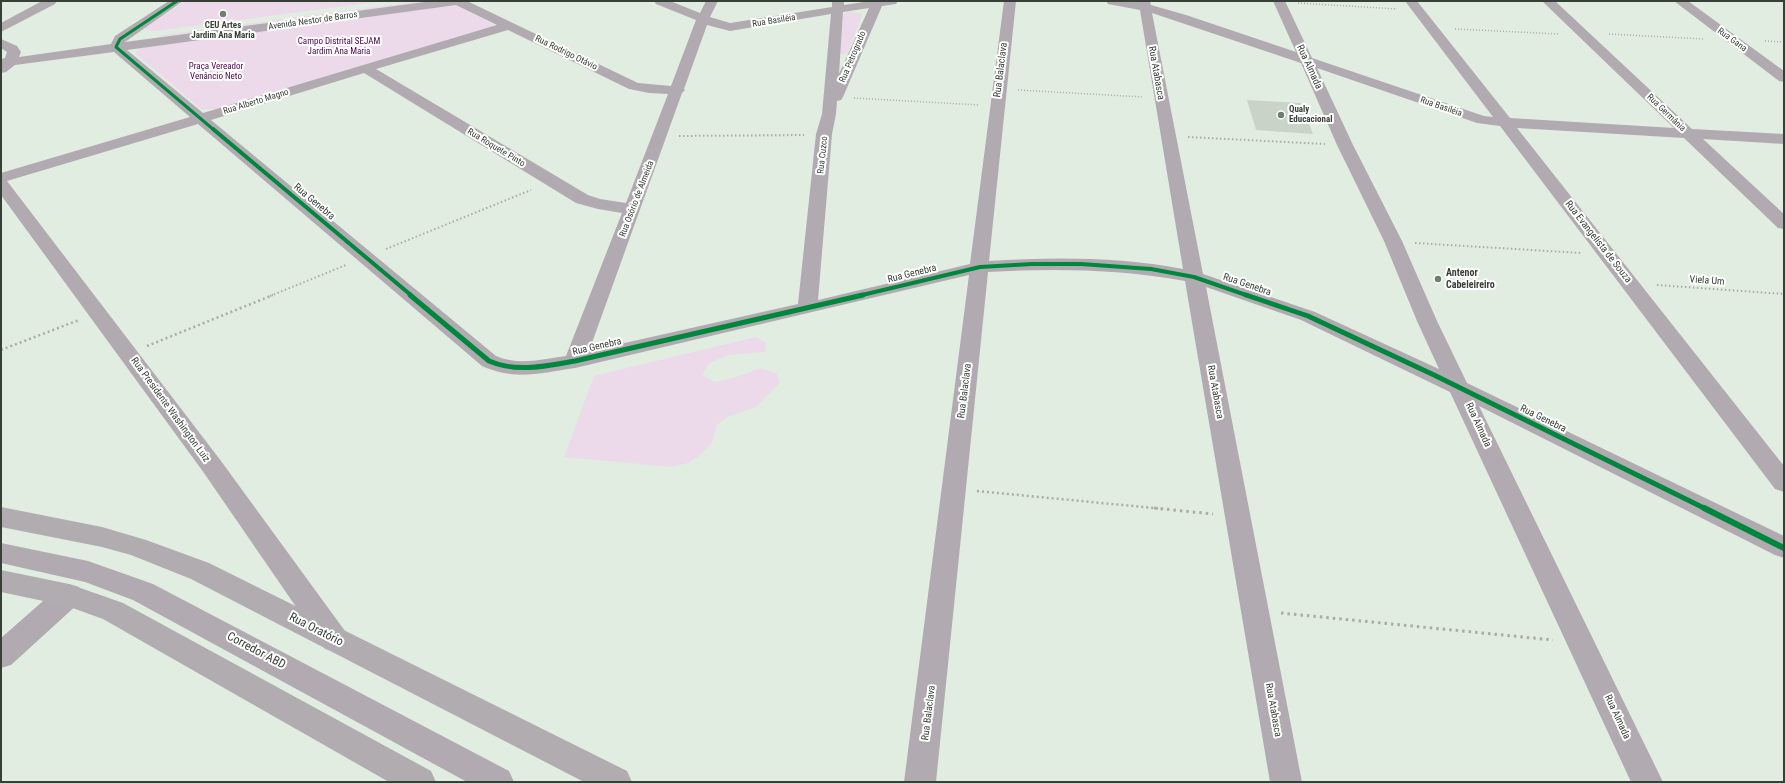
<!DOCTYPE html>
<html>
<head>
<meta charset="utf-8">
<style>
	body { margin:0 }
	#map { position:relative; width:1785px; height:783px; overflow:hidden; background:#e0ede0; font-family:"Roboto Condensed",sans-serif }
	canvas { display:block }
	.frame { position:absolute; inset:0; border:2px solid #374036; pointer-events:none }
</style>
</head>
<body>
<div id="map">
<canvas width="1785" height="783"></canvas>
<div class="frame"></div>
</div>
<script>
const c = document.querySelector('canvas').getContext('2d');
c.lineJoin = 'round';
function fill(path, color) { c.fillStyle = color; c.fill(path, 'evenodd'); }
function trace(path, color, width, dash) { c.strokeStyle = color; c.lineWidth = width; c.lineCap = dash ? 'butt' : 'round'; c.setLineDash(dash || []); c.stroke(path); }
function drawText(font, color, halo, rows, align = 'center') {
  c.font = font + ' "Roboto Condensed",sans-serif'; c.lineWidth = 4; c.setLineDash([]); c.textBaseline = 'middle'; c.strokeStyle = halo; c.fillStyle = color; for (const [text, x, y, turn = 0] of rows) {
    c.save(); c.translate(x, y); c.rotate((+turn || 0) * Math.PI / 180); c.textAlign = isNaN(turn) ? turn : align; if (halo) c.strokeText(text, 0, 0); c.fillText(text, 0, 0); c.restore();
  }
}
fill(new Path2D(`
	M185,1H383L155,31L145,30V28Z
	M420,1H437L158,37L163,35Z
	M449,5L458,6L496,26L217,109H201L135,53L140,48Z
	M847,12L861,13L862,16L847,54H840L843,15Z
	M756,337L766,343L765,352L729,355L709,363L702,375L715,382L733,378L761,368L776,373L780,382L756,407L727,417L716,426L713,441L699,456L688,463L671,467L564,457L594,376Z`), '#ecdaea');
fill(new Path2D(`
	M1247,100L1301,103L1313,134L1256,130Z`), '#c9d3c8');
trace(new Path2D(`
	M1298,3L1397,9
	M1455,29L1560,34
	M1609,34L1704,39
	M1765,41L1784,42
	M1018,90L1143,97
	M854,98L979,105`), '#acabab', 1.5, [1, 2]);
trace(new Path2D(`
	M679,136L804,135
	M1188,137L1325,144
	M1415,243L1582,253
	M386,249L531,190
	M1657,285L1784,294
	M270,296L346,265`), '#acabab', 2, [1.5, 2.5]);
trace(new Path2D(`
	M147,346L273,295
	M1,350L79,320
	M977,491L1164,509`), '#acabab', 2.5, [2, 3]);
trace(new Path2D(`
	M1154,508L1213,514
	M1281,613L1553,640`), '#acabab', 3, [2.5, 4]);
fill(new Path2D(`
	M42,1H57L55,4L1,32V23Z
	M169,1H183L125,42L432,1H467L638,83L671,86L696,20L656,4L654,1H670L700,13L706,1H718L710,17L730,23L832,7V1H844V5L870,1H898L896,4L882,6L843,97L841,100L837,101L836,114L832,134L818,300L970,264L1004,1H1016L989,261C1054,257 1119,257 1183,269L1140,10L1108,4L1106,1L1138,2V1H1150L1151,5L1186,15L1296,52L1273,1H1285L1312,58L1484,116L1493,117L1405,1H1417L1510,118L1674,128L1542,1H1555L1692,129L1784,134V144L1703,139L1784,214V229L1778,228L1684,138L1517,128L1784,466V492L1775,489L1500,126L1477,123L1317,68L1353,145L1402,241L1437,321L1467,383L1784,536V558L1775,555L1479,406L1663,782H1631L1450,392L1301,320L1206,287L1302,782H1270L1185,281C1120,269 1054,268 988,272L936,782H904L969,275L575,368C541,373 515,381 482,366L198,124L7,181L221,461L345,631L349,640L345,649L335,652L325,649L204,473L1,195V173L190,117L114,52L15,65L6,72L1,73V59L5,58L7,52L1,48V39L17,46L21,52L19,57L111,44L115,36ZM456,5L497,25L203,113L127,50ZM869,8L839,74L843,12ZM1152,13L1301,63L1337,145L1384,241L1417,321L1439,369L1315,312L1203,274ZM831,14L822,114L816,134L798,304L589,351L682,93L685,90L684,89L707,25L730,31ZM508,30L629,89L649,93L668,94L626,203L600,199L588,195L376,69ZM364,73L576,203L598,209L622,213L566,356C543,359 519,366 496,356L211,120Z
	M1674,1H1688L1784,71V82L1779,81Z
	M1,543L88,561L153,584L509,771L514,782H467L133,600L85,582L1,563Z
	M69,584L79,587L83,595L79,603L11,665L1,668V638L59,587Z`), '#b1abb1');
fill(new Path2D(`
	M1,507L102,527L146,540L209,563L627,771L632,782H584L191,579L131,555L102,547L1,527Z
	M1,570L69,584L123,603L431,771L436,782H389L103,619L67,606L1,592Z`), '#b0acb0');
trace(new Path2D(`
	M177,1L120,39L116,47L214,130`), '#00873e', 3);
trace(new Path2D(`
	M213,129L412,296
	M858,296L980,267L1032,264H1081L1151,269L1194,277L1249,296`), '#00873e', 4);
trace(new Path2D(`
	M410,295L489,361C517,373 546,366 575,361L863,295
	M1246,295L1308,316L1434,375L1706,509`), '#00873e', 5);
trace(new Path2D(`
	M1704,508L1784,548`), '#00873e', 6);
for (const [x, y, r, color] of [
	[223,14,4,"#727d72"],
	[1281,115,4,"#727d72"],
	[1438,279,4,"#727d72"]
]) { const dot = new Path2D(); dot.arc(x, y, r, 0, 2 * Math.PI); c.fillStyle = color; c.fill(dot); trace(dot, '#fff', 1.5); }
drawText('9px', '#374036', '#fff', [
	["Avenida Nestor de Barros",313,21,-8],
	["Rua Basiléia",774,21,-9],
	["Rua Gana",1732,40,36],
	["Rua Rodrigo Otávio",566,53,26],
	["Rua Petrogrado",853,57,-67],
	["Rua Alberto Magno",256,102,-17],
	["Rua Basiléia",1441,107,19],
	["Rua Germânia",1666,113,44],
	["Rua Roquete Pinto",496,148,31],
	["Rua Cuzco",823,155,-84],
	["Rua Osório de Almeida",637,199,-69]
]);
drawText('bold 9px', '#374036', '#fff', [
	["CEU Artes",223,26],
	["Jardim Ana Maria",223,36],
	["Qualy",1289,110,"left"],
	["Educacional",1289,120,"left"]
]);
drawText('9px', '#4a004b', '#fff', [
	["Campo Distrital SEJAM",339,42],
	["Jardim Ana Maria",339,52],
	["Praça Vereador",216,67],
	["Venâncio Neto",216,77]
]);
drawText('10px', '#374036', '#fff', [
	["Rua Almada",1309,67,65],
	["Rua Balaclava",1001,70,-83],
	["Rua Atabasca",1156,73,80],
	["Rua Genebra",314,202,40],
	["Rua Evangelista de Souza",1598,242,52],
	["Rua Genebra",912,274,-14],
	["Viela Um",1707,281,4],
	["Rua Genebra",1247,285,19],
	["Rua Genebra",597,347,-13],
	["Rua Balaclava",965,391,-83],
	["Rua Atabasca",1215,392,80],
	["Rua Presidente Washington Luiz",170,410,54],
	["Rua Genebra",1543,419,26],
	["Rua Almada",1478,425,65],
	["Rua Atabasca",1273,710,80],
	["Rua Balaclava",929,713,-83],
	["Rua Almada",1617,717,65]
]);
drawText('bold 10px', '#374036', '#fff', [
	["Antenor",1446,273],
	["Cabeleireiro",1446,285]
], 'left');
drawText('12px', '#374036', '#fff', [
	["Rua Oratório",316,630,27],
	["Corredor ABD",256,651,28]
]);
</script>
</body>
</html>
